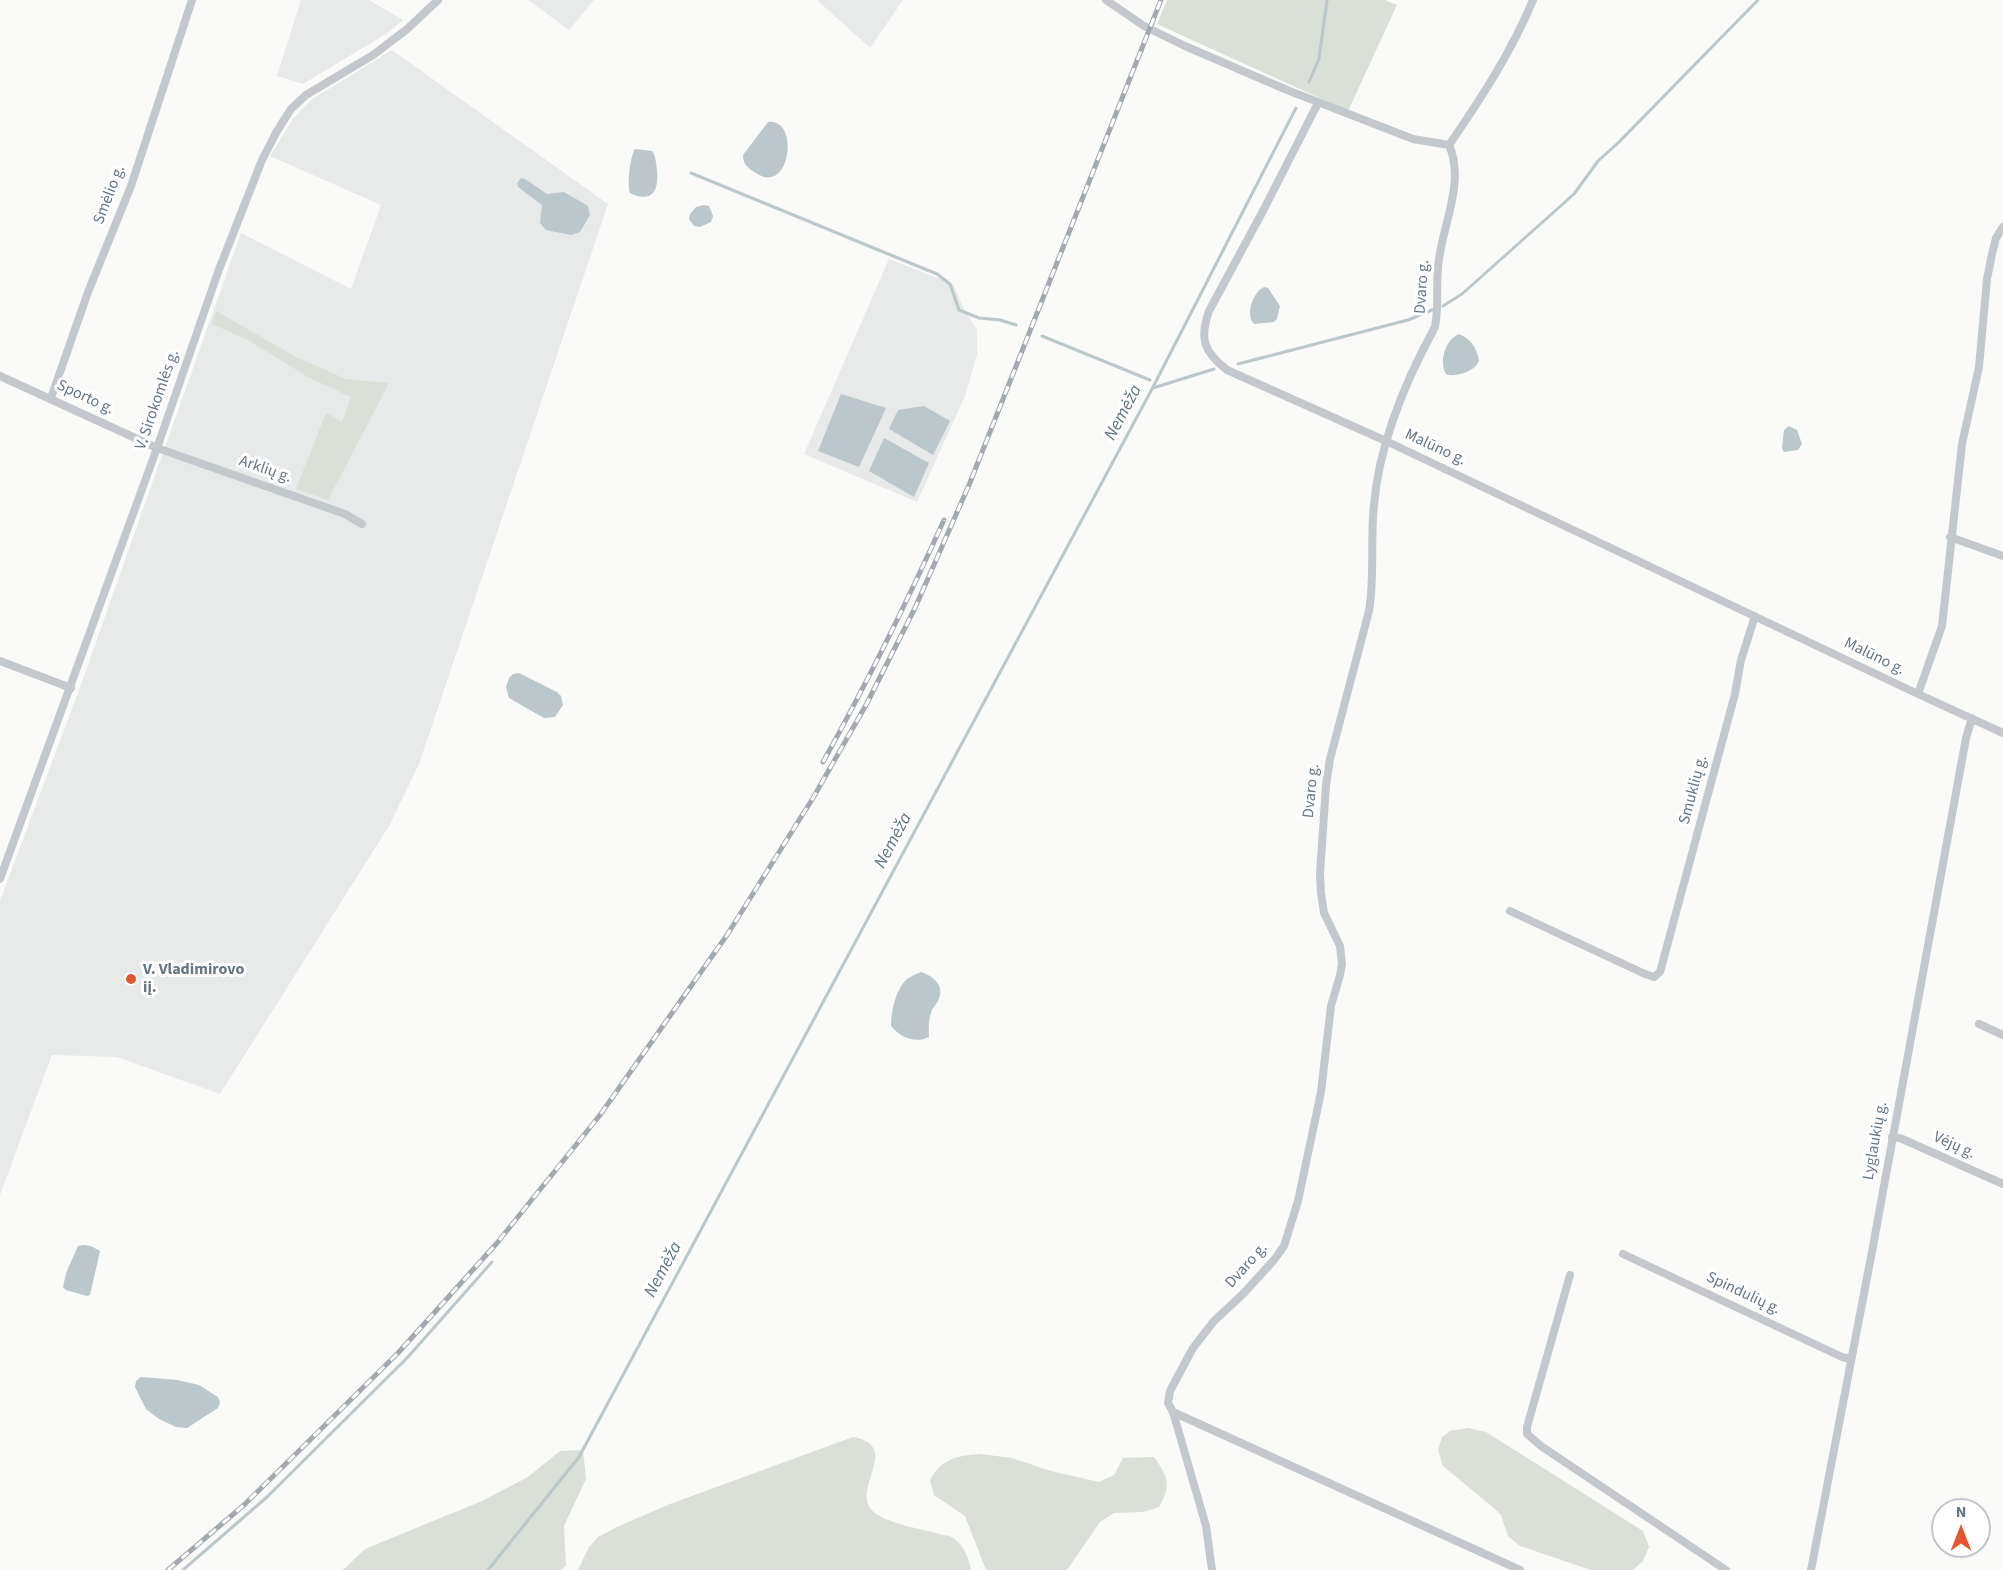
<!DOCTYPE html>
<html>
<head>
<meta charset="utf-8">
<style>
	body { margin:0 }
	#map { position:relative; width:2003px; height:1570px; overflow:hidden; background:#fafaf8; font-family:"Source Sans 3",sans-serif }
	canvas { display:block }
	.north { position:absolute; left:1931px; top:1498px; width:60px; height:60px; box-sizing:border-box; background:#fff; border:2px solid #c1c8cd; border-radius:50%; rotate:0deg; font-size:16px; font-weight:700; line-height:24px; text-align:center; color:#657683 }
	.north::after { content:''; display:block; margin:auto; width:21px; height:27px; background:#e4572e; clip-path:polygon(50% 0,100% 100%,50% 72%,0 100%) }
</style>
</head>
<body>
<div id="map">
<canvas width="2003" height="1570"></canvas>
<div class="north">N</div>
</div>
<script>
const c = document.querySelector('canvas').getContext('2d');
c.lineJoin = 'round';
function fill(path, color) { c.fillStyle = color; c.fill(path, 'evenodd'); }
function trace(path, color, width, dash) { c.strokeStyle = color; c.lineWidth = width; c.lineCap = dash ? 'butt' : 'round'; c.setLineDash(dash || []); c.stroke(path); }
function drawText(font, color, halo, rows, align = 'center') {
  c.font = font + ' "Source Sans 3",sans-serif'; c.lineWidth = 6; c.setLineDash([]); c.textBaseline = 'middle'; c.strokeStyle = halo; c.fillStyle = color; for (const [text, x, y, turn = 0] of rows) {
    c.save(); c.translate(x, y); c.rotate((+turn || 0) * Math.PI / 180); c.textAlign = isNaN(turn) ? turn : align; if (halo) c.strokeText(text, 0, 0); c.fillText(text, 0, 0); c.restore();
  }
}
fill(new Path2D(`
	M301,0H369L403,20L386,34L303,84L277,76Z
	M528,0H594L569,30Z
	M817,0H903L870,48Z
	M392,50L608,204L419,764L389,826L220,1094L117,1057L52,1055L0,1195V901L79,690L241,233L351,289L381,205L270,156L293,119L311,100Z
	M889,259L953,284L965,311L977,330V355L965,396L917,502L804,454Z`), '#e8e9e9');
fill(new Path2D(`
	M1167,0H1385L1397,5L1348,111L1157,24Z
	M216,311L296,357L346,379L389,383L328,500L296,489L326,413L342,422L351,397L308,377L248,340L212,324Z
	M1468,1428L1486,1432L1643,1531L1649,1547L1643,1561L1633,1570H1591L1520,1546L1508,1536L1501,1515L1495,1509L1443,1466L1438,1450L1442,1437L1450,1431Z
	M853,1437C906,1447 843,1494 878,1515C895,1525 917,1528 936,1533C941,1535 949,1535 953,1538C964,1545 969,1558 971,1570H578L589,1547L598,1537L617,1527L670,1504Z
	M583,1450L586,1479L564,1526L566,1566L560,1570H343L365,1549L482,1501L528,1477L560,1451Z
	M980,1454L1012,1458L1051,1471L1099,1482L1114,1475L1123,1458L1154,1457C1168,1477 1172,1485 1159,1507L1143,1512L1114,1513L1100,1522L1067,1570H986L965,1516L934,1495L930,1480C942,1458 957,1456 980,1454Z`), '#dadfd7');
fill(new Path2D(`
	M768,122C800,117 791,197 756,173C748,168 743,165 743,155Z
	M635,149L652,151C656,157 656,163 657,170C659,190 653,204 630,193C627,184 630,157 635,149Z
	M521,178L525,179L547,194L564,192L588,206L590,215L580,232L571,235L546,230L540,223L542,205L518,187L517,183Z
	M704,205L709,206L713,216L711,222L700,227L694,226L689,219L690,214L696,207Z
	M1264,287L1268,288L1280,306L1277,319L1274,322L1254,324C1245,314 1253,292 1264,287Z
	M1459,334C1471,339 1477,348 1479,361C1474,372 1459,376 1447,375C1438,363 1445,340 1459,334Z
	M841,394L886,408L859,467L818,451Z
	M924,406L950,421L933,455L889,429L898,410Z
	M1789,426L1797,430L1802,444L1798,450L1784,452L1782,448L1784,430Z
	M884,438L929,463L914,497L869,471Z
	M519,673L557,692L561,696L563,705L555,717L544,718L509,698L506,687L509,678L513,674Z
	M921,972C933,976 946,986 938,1001C936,1005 932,1008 931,1013C928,1021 929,1029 929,1037C915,1044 900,1037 891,1026C891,1011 896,989 907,979C911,976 916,974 921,972Z
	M84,1245L91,1246L100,1251L90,1295L87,1296L66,1290L63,1287L66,1273L78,1246Z
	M141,1377L177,1380L199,1385L218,1397L220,1402L218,1408L187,1428L176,1427L159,1419L146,1409L135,1387L136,1381Z`), '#bbc7cb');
trace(new Path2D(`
	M1309,82L1319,59L1327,0
	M691,173L937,274L950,284L959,310L979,318L1000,320L1016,325
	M1443,306L1462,294L1574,194L1598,161L1619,142L1758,0
	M1042,336L1150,380
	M1238,364L1408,320L1432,310
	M1153,388L1214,369
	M183,1570L267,1497L407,1358L492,1262
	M488,1570L579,1457L1152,389L1296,108`), '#bbc7cb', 3);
trace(new Path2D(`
	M1106,0L1144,26L1185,46L1287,90L1413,139L1449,145
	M1318,103L1264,209L1209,311C1199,339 1204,352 1227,370L1386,441L1918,694L2003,733
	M1449,145C1480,100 1512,51 1533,0
	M0,376L157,448L345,514L362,524
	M51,398L88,292L131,186L192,0
	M1950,537L2003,556
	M0,661L71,688
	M1918,694L1942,626L1962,444L1979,367L1987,279L1992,254L1996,238L2003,227
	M0,879L157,448L218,272L262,160L277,131L291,109L306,95L373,55L406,30L438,0
	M1510,911L1645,974L1654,977L1660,972L1735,694L1741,660L1755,616
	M1979,1024L2003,1035
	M1892,1137L1900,1138L2003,1184
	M1623,1254L1842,1357L1851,1359
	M1570,1275L1527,1427V1434L1541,1446L1726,1570
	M1173,1412L1520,1570
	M1212,1570L1206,1526L1173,1412L1168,1403L1170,1391L1193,1348L1214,1321L1243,1294L1274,1260L1284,1246L1298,1201L1321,1092L1331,1006L1340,975L1342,964L1340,946L1324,913L1321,893L1320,874L1326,785L1330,759L1369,611C1375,576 1370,541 1374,505C1379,445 1406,380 1435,327C1439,307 1436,287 1438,267C1441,228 1466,183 1449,145
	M1811,1570L1871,1257L1966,738L1972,718`), '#c3c8cc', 8);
const rail = new Path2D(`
	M823,762C867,683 907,602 944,520
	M168,1570L244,1505L398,1353L497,1243L600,1115L727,935L813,798L866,705L915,608L969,485L1161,0`);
trace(rail, '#a2aab0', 5);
trace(rail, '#fff', 3, [9]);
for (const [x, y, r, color] of [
	[131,979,6,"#e4572e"]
]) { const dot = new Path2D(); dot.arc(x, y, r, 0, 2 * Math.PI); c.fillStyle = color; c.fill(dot); trace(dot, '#fff', 2); }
drawText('16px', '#657683', '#fff', [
	["Smėlio g.",110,195,-69],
	["Dvaro g.",1423,287,-86],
	["Sporto g.",85,398,25],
	["V. Sirokomlės g.",158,400,-71],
	["Malūno g.",1435,448,25],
	["Arklių g.",265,470,19],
	["Malūno g.",1874,657,26],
	["Smuklių g.",1694,790,-75],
	["Dvaro g.",1312,791,-84],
	["Lyglaukių g.",1876,1141,-80],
	["Vėjų g.",1954,1146,24],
	["Dvaro g.",1247,1266,-48],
	["Spindulių g.",1743,1294,25]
]);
drawText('bold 16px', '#657683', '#fff', [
	["V. Vladimirovo",143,970],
	["iį.",143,988]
], 'left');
drawText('italic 18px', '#60757c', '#fff', [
	["Nemėža",1124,413,-62],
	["Nemėža",894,841,-62],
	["Nemėža",664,1270,-62]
]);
</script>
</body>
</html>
